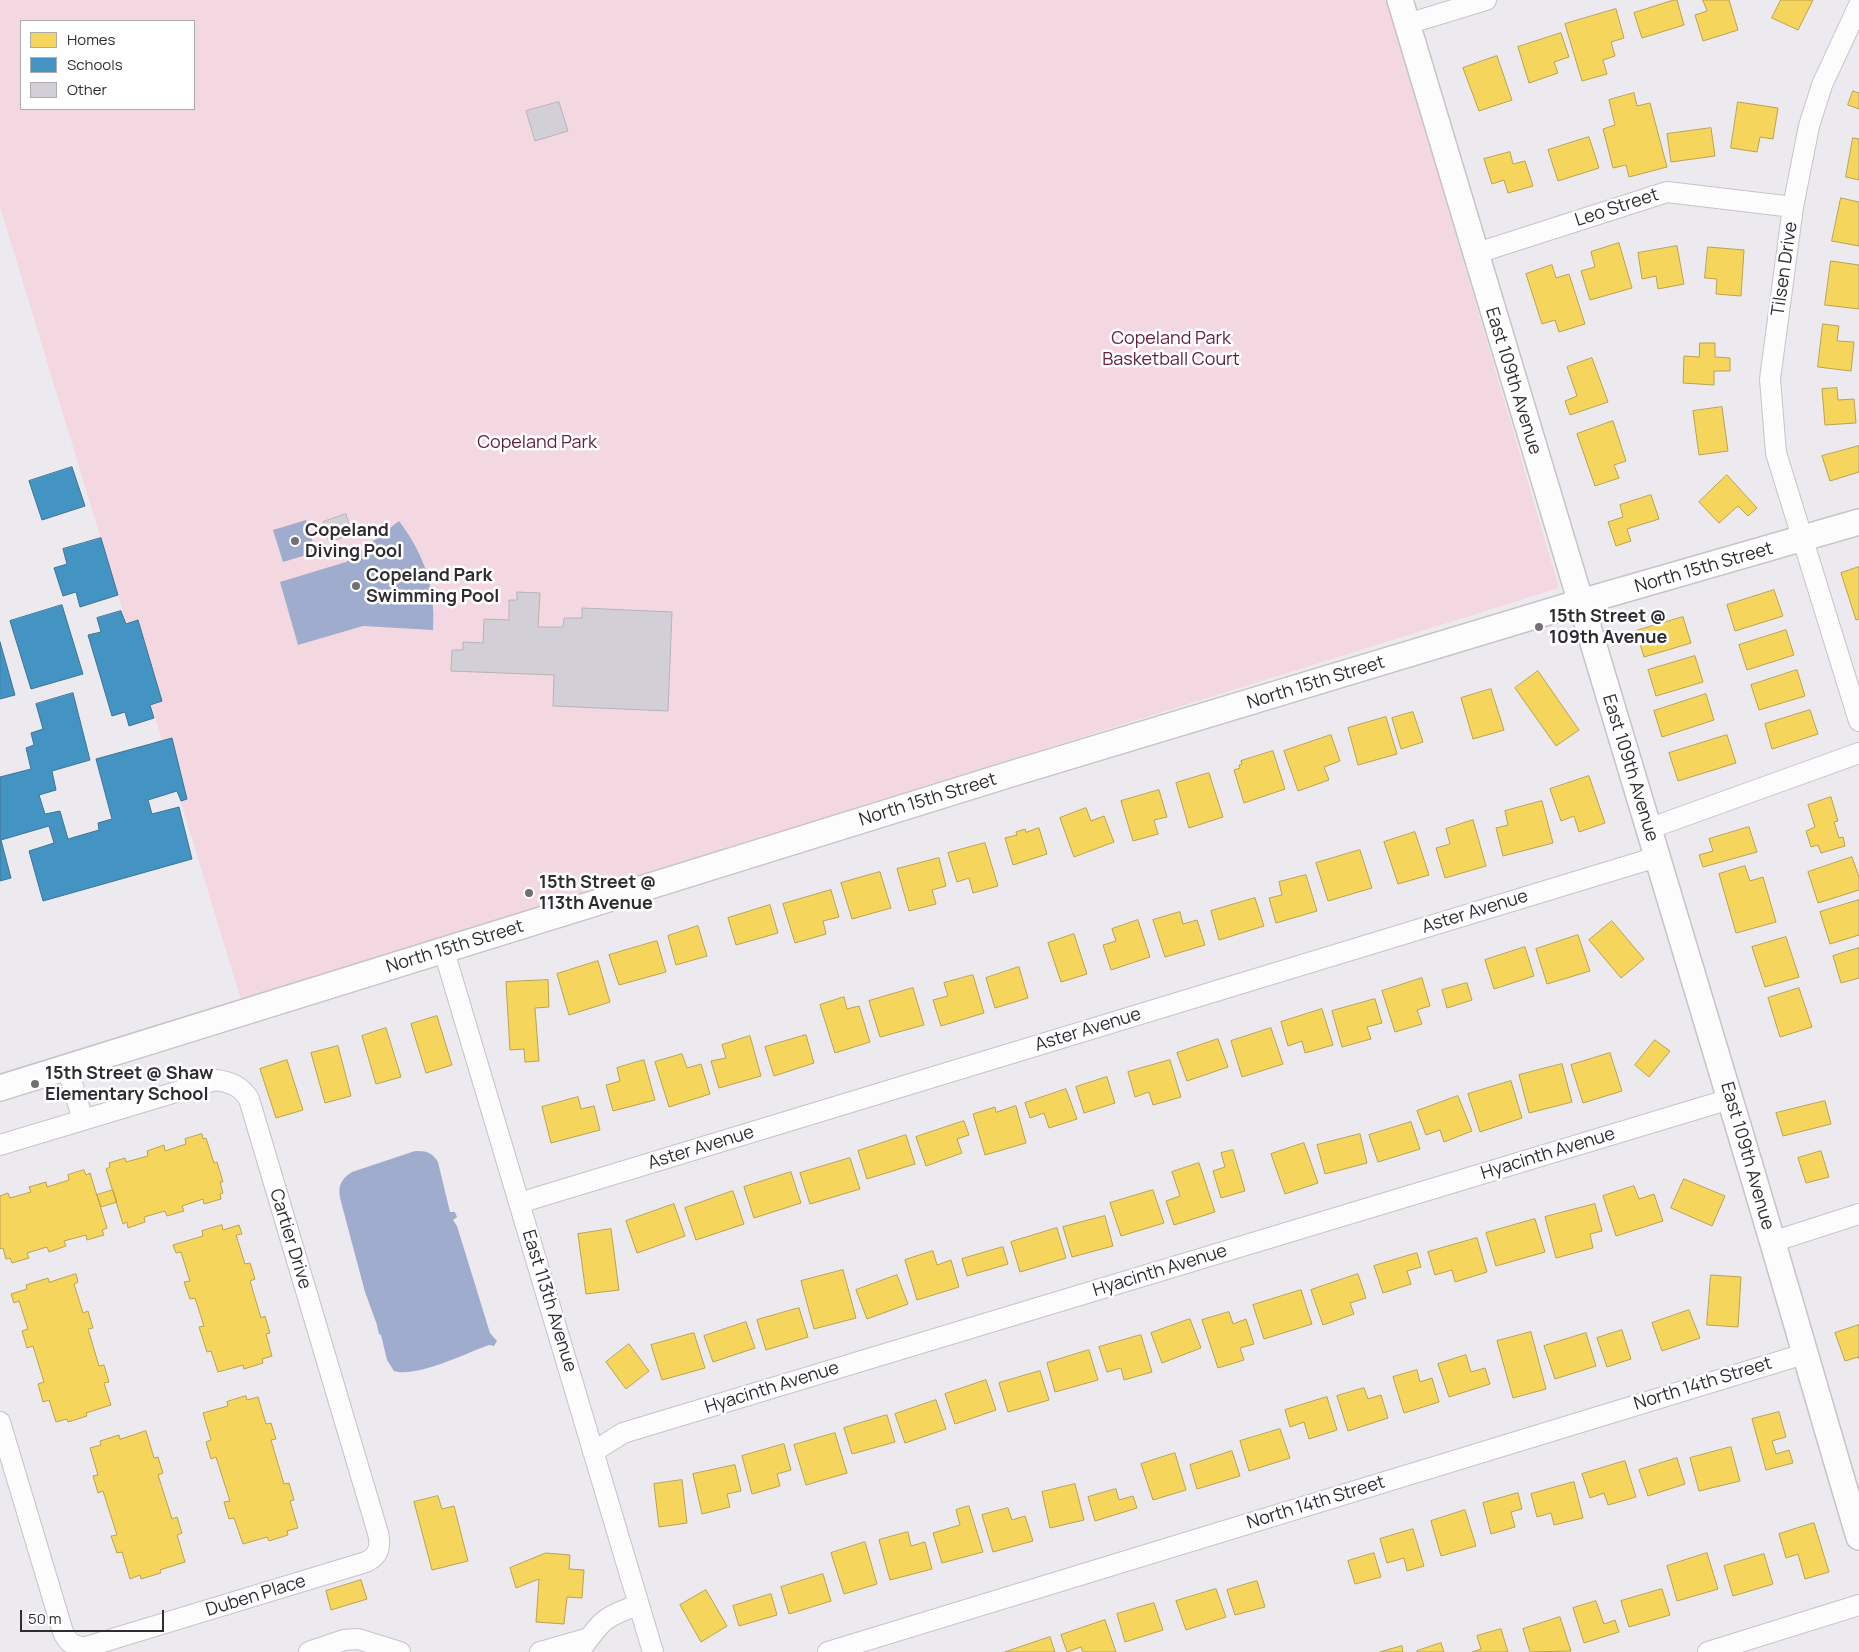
<!DOCTYPE html>
<html>
<head>
<meta charset="utf-8">
<style>
	body { margin:0 }
	#map { position:relative; width:1859px; height:1652px; overflow:hidden; background:#edeaef; font-family:Manrope,sans-serif }
	canvas { display:block }
	.legend { position:absolute; left:20px; top:20px; width:175px; height:90px; box-sizing:border-box; background:#fff; border:1px solid #acabad; margin:0; padding:6px 9px; list-style:none; font-size:15px; color:#2f2c31 }
	.legend li { display:flex; align-items:center; gap:10px; height:25px }
	.legend b { width:25px; border:1px solid #acabad }
	.scale { position:absolute; left:20px; top:1610px; width:144px; height:22px; box-sizing:border-box; border:2px solid #2f2c31; border-top:0; padding-left:6px; font-size:15px; line-height:18px; white-space:nowrap; color:#2f2c31; -webkit-text-stroke:4px #fff; paint-order:stroke }
</style>
</head>
<body>
<div id="map">
<canvas width="1859" height="1652"></canvas>
<ul class="legend">
<li><b style="height:14px;background:#f6d55c"></b>Homes</li>
<li><b style="height:14px;background:#4393c3"></b>Schools</li>
<li><b style="height:14px;background:#d2d0d6"></b>Other</li>
</ul>
<div class="scale">50 m</div>
</div>
<script>
const c = document.querySelector('canvas').getContext('2d');
c.lineJoin = 'round';
function fill(path, color) { c.fillStyle = color; c.fill(path, 'evenodd'); }
function trace(path, color, width, dash) { c.strokeStyle = color; c.lineWidth = width; c.lineCap = dash ? 'butt' : 'round'; c.setLineDash(dash || []); c.stroke(path); }
function drawText(font, color, halo, rows, align = 'center') {
  c.font = font + ' Manrope,sans-serif'; c.lineWidth = 5; c.setLineDash([]); c.textBaseline = 'middle'; c.strokeStyle = halo; c.fillStyle = color; for (const [text, x, y, turn = 0] of rows) {
    c.save(); c.translate(x, y); c.rotate((+turn || 0) * Math.PI / 180); c.textAlign = isNaN(turn) ? turn : align; if (halo) c.strokeText(text, 0, 0); c.fillText(text, 0, 0); c.restore();
  }
}
fill(new Path2D(`
	M0,0H1387L1559,588L241,1000L0,207ZM21,21H194V109H21Z`), '#f4d8e1');
fill(new Path2D(`
	M306,520L316,552L283,562L273,530Z
	M399,521C424,554 436,588 433,630L363,626L298,645L280,582L346,562Z
	M415,1151C426,1151 432,1152 438,1162L450,1212H455L457,1217L453,1220L457,1226L490,1333L497,1341L494,1346L489,1345C466,1353 417,1378 394,1371L387,1360L381,1335L379,1334L377,1325L365,1292L340,1198C338,1185 341,1179 352,1172Z`), '#a0accd');
const homes = new Path2D(`
	M1674,0H1677L1684,25L1642,38L1634,13Z
	M1703,0H1729L1738,30L1703,41L1695,15L1707,11Z
	M1781,0H1813L1798,30L1772,18Z
	M1616,9L1624,38L1611,42L1615,56L1603,60L1607,74L1582,81L1565,24Z
	M1561,33L1569,57L1554,62L1558,73L1529,83L1518,47Z
	M1497,56L1512,100L1479,111L1463,68Z
	M1853,91L1859,93V109L1848,105Z
	M1634,93L1637,106L1650,103L1667,167L1629,177L1626,165L1613,168L1603,129L1615,125L1609,100Z
	M1738,102L1778,108L1773,139L1760,137L1757,152L1731,148Z
	M1711,128L1715,156L1671,162L1667,134Z
	M1589,137L1599,168L1558,181L1548,150Z
	M1853,138L1859,139V180L1846,177Z
	M1510,152L1513,164L1525,161L1533,186L1508,193L1504,180L1492,184L1484,159Z
	M1841,198L1859,202V246L1832,241Z
	M1619,243L1632,288L1590,300L1581,271L1595,267L1591,252Z
	M1677,246L1684,284L1658,289L1656,276L1642,279L1638,253Z
	M1708,247L1744,250L1741,296L1716,294L1717,279L1705,278Z
	M1831,261L1859,265V309L1825,305Z
	M1552,265L1556,278L1569,274L1585,324L1559,332L1555,320L1542,324L1526,274Z
	M1823,324L1839,326L1837,341L1854,342L1851,371L1818,367Z
	M1700,343H1715V357L1730,358V371H1714V385L1683,383L1684,356L1699,357Z
	M1592,358L1608,402L1570,415L1565,401L1577,396L1567,367Z
	M1837,388L1838,400L1854,399L1856,423L1825,425L1822,389Z
	M1722,407L1728,451L1699,455L1693,411Z
	M1613,421L1626,461L1614,465L1619,478L1595,486L1577,434Z
	M1859,446V472L1830,481L1822,456Z
	M1727,475L1757,508L1748,516L1738,506L1719,523L1699,502Z
	M1651,495L1659,519L1627,529L1631,541L1616,546L1608,522L1623,517L1620,505Z
	M1859,567V619L1856,620L1841,573Z
	M1774,590L1783,616L1735,631L1727,605Z
	M1683,617L1691,643L1644,657L1636,631Z
	M1786,630L1794,655L1747,670L1739,645Z
	M1695,656L1703,682L1656,696L1648,670Z
	M1797,670L1805,696L1759,710L1751,685Z
	M1538,671L1579,730L1556,746L1515,688Z
	M1491,689L1504,730L1473,739L1461,698Z
	M1706,694L1714,720L1662,737L1654,711Z
	M1810,710L1818,734L1772,749L1765,724Z
	M1413,712L1423,742L1401,749L1392,718Z
	M1386,717L1397,754L1358,765L1348,728Z
	M1331,735L1340,761L1324,767L1329,780L1298,791L1284,751Z
	M1727,735L1736,763L1678,781L1669,753Z
	M1273,751L1285,789L1244,803L1234,770L1240,768L1239,765L1242,764L1241,761Z
	M1209,773L1223,817L1189,828L1176,783Z
	M1589,776L1605,823L1579,832L1574,816L1561,821L1550,789Z
	M1159,790L1167,817L1154,820L1158,834L1133,841L1121,801Z
	M1831,797L1838,821L1834,822L1839,838L1843,837L1845,846L1821,853L1818,845L1811,847L1806,831L1815,827L1808,805Z
	M1542,801L1553,843L1503,856L1496,828L1508,825L1505,811Z
	M1086,808L1091,821L1104,816L1114,842L1074,857L1060,818Z
	M1473,820L1486,866L1445,878L1436,848L1450,844L1446,829Z
	M1749,827L1757,852L1703,867L1699,855L1713,851L1709,839Z
	M1039,828L1047,854L1013,865L1005,838L1017,835L1016,832L1025,829L1026,832Z
	M1415,832L1429,875L1398,884L1384,842Z
	M985,843L998,886L973,893L969,878L957,882L948,853Z
	M1360,850L1372,888L1328,901L1316,863Z
	M1852,857L1859,877V890L1818,903L1808,872Z
	M939,858L946,886L932,890L936,904L909,911L897,869Z
	M1745,866L1750,881L1763,877L1776,922L1736,933L1719,874Z
	M880,872L891,908L852,919L841,883Z
	M1306,875L1317,911L1276,923L1269,898L1282,895L1279,882Z
	M831,890L839,917L823,921L826,934L795,943L783,904Z
	M1255,898L1264,926L1219,940L1211,911Z
	M1859,900V935L1830,944L1820,912Z
	M770,905L778,933L736,945L728,918Z
	M1180,912L1183,924L1197,920L1205,945L1165,957L1153,920Z
	M1138,920L1150,957L1111,970L1103,945L1116,941L1112,929Z
	M1612,921L1644,959L1621,978L1589,940Z
	M698,926L707,956L676,965L668,936Z
	M1074,934L1087,974L1061,982L1048,943Z
	M1578,935L1590,971L1547,984L1536,949Z
	M1786,937L1799,977L1765,987L1752,947Z
	M657,941L666,972L619,985L609,955Z
	M1525,947L1534,976L1494,989L1485,960Z
	M1859,948V978L1841,983L1833,956Z
	M598,961L610,1002L569,1015L557,974Z
	M1019,967L1028,998L995,1008L986,978Z
	M973,975L984,1013L941,1026L933,1000L948,996L944,983Z
	M1422,978L1430,1006L1417,1010L1422,1024L1395,1032L1382,991Z
	M548,980L549,1007L535,1008L539,1061L525,1062L524,1049L510,1050L506,982Z
	M1467,983L1472,1000L1447,1008L1442,990Z
	M913,988L924,1025L880,1037L869,1001Z
	M1799,988L1812,1027L1780,1037L1768,998Z
	M844,997L847,1009L859,1006L870,1042L835,1053L820,1005Z
	M1375,999L1382,1023L1367,1027L1371,1039L1342,1047L1332,1011Z
	M1322,1009L1333,1045L1305,1053L1302,1041L1288,1046L1281,1022Z
	M437,1016L452,1065L426,1073L411,1024Z
	M386,1028L401,1077L376,1084L362,1036Z
	M1271,1028L1283,1064L1242,1077L1231,1041Z
	M806,1035L814,1063L774,1076L765,1047Z
	M750,1036L761,1076L719,1088L711,1061L726,1058L722,1045Z
	M1218,1039L1228,1067L1187,1081L1177,1053Z
	M1655,1040L1670,1051L1649,1077L1635,1065Z
	M338,1046L351,1096L325,1103L311,1053Z
	M1610,1053L1622,1091L1583,1103L1571,1065Z
	M682,1054L687,1068L701,1064L710,1094L669,1107L655,1062Z
	M287,1060L303,1110L276,1118L260,1069Z
	M644,1060L655,1100L613,1111L606,1085L620,1081L617,1068Z
	M1170,1060L1181,1097L1153,1105L1149,1092L1135,1097L1128,1072Z
	M1562,1064L1572,1102L1529,1113L1519,1075Z
	M1107,1077L1115,1103L1084,1113L1076,1087Z
	M1511,1081L1522,1118L1480,1132L1468,1094Z
	M1066,1089L1077,1119L1049,1128L1044,1113L1030,1118L1025,1103Z
	M1458,1096L1472,1131L1444,1142L1440,1130L1426,1135L1417,1111Z
	M578,1097L581,1109L594,1106L600,1130L551,1143L542,1107Z
	M1825,1101L1831,1124L1783,1136L1776,1113Z
	M1016,1106L1026,1143L985,1155L973,1114L995,1107L996,1112Z
	M964,1121L969,1135L957,1139L962,1153L926,1166L916,1137Z
	M1411,1122L1420,1149L1378,1162L1369,1135Z
	M202,1134L203,1139L206,1138L214,1163L217,1162L223,1182H220L223,1193L220,1194L221,1199L204,1204L203,1199L182,1206L184,1211L167,1216L165,1211L144,1217L145,1222L128,1228L127,1222L123,1224L106,1169L110,1167L109,1163L125,1158L126,1162L148,1156L147,1151L164,1145L165,1151L186,1144L185,1139Z
	M1360,1134L1367,1163L1325,1174L1317,1145Z
	M906,1135L915,1164L867,1179L858,1151Z
	M1304,1143L1318,1183L1285,1194L1271,1154Z
	M1233,1150L1245,1191L1221,1198L1213,1171L1225,1167L1221,1153Z
	M1821,1151L1829,1177L1806,1183L1798,1158Z
	M850,1158L860,1189L810,1204L800,1173Z
	M1199,1163L1215,1212L1174,1225L1166,1201L1180,1196L1172,1172Z
	M84,1170L86,1175L90,1173L107,1228L102,1230L104,1235L87,1240L86,1235L64,1241L66,1246L49,1252L47,1247L27,1253L29,1258L12,1263L10,1258L6,1259L3,1248L0,1249V1196L8,1193L10,1198L31,1192L29,1187L46,1182L47,1187L69,1180L68,1175Z
	M791,1172L801,1203L754,1218L744,1187Z
	M1684,1179L1725,1196L1712,1226L1671,1208Z
	M1634,1186L1639,1199L1654,1194L1663,1221L1616,1236L1603,1196Z
	M113,1190L117,1202L101,1207L97,1195Z
	M1153,1190L1164,1223L1121,1236L1110,1203Z
	M733,1191L744,1224L696,1240L685,1208Z
	M674,1204L685,1236L637,1253L626,1221Z
	M1595,1204L1602,1231L1590,1234L1593,1248L1556,1258L1545,1217Z
	M1105,1216L1113,1246L1072,1257L1063,1227Z
	M1535,1219L1545,1252L1496,1266L1486,1233Z
	M222,1225L223,1230L239,1225L242,1234L236,1235L245,1264L250,1263L255,1279L250,1281L261,1318L265,1316L270,1333L266,1334L272,1356L262,1359L263,1363L244,1369L243,1365L218,1372L211,1351L207,1352L199,1327L204,1326L195,1298L190,1299L184,1282L190,1281L181,1252L176,1253L173,1245L203,1236L202,1231Z
	M1057,1228L1066,1258L1020,1272L1011,1242Z
	M611,1229L619,1290L586,1294L578,1234Z
	M1477,1238L1487,1272L1455,1282L1452,1270L1435,1275L1428,1252Z
	M1003,1247L1008,1264L967,1276L962,1259Z
	M933,1251L937,1265L951,1260L959,1287L917,1300L905,1260Z
	M1417,1253L1421,1267L1407,1271L1411,1284L1383,1293L1374,1266Z
	M843,1270L856,1318L814,1329L801,1281Z
	M76,1274L78,1282L74,1284L83,1313L88,1311L93,1328L88,1329L99,1366L104,1365L109,1382L104,1383L111,1405L86,1413L87,1416L68,1422L67,1419L56,1422L49,1400L43,1402L38,1384L44,1382L33,1346L27,1348L22,1331L28,1329L19,1301L14,1303L11,1294L27,1289L26,1285L48,1278L49,1282Z
	M1358,1274L1366,1298L1350,1303L1354,1314L1323,1325L1311,1290Z
	M897,1275L908,1304L867,1319L856,1290Z
	M1711,1275L1741,1277L1738,1327L1707,1325Z
	M1301,1290L1312,1324L1264,1339L1253,1305Z
	M799,1308L808,1337L766,1350L757,1320Z
	M1689,1310L1700,1338L1662,1351L1652,1323Z
	M1229,1312L1233,1324L1246,1319L1254,1344L1240,1348L1244,1360L1218,1368L1202,1320Z
	M1190,1319L1201,1348L1162,1363L1151,1333Z
	M746,1322L755,1348L713,1362L704,1336Z
	M1859,1325V1359L1858,1357L1845,1361L1835,1333Z
	M1622,1330L1631,1359L1607,1367L1597,1338Z
	M1531,1332L1546,1389L1513,1398L1497,1341Z
	M694,1333L705,1368L662,1380L651,1345Z
	M1586,1333L1596,1366L1555,1379L1544,1346Z
	M1141,1335L1152,1372L1124,1380L1121,1368L1107,1372L1099,1347Z
	M629,1344L649,1371L626,1389L606,1362Z
	M1089,1350L1098,1380L1055,1392L1047,1363Z
	M1466,1355L1471,1372L1485,1368L1490,1384L1449,1397L1438,1364Z
	M1417,1370L1420,1382L1432,1378L1439,1402L1404,1413L1393,1377Z
	M1040,1371L1049,1400L1008,1412L999,1383Z
	M986,1380L996,1410L955,1424L945,1394Z
	M1364,1388L1368,1399L1381,1395L1388,1418L1348,1431L1337,1396Z
	M246,1396L247,1400L258,1397L266,1424L271,1423L276,1439L271,1440L284,1484L289,1483L294,1500L290,1501L298,1528L287,1531L288,1535L269,1541L267,1537L243,1544L234,1518L229,1519L224,1502L230,1501L216,1457L211,1459L206,1442L211,1440L203,1413L228,1406L227,1402Z
	M1327,1397L1337,1430L1309,1439L1304,1422L1290,1427L1285,1410Z
	M936,1400L946,1429L905,1443L895,1414Z
	M1779,1412L1786,1437L1772,1441L1776,1454L1789,1450L1793,1463L1766,1470L1752,1419Z
	M887,1415L895,1442L852,1454L844,1428Z
	M1280,1429L1290,1458L1249,1471L1240,1441Z
	M146,1431L154,1458L158,1457L163,1473L158,1475L172,1519L177,1517L182,1533L177,1535L185,1562L160,1570L161,1573L141,1579L140,1575L130,1579L122,1552L117,1553L111,1536L117,1535L103,1491L98,1493L93,1476L98,1475L90,1448L101,1445L100,1441L119,1435L120,1439Z
	M835,1433L847,1473L806,1485L794,1445Z
	M784,1444L791,1470L777,1474L780,1486L752,1494L742,1456Z
	M1731,1447L1740,1481L1699,1491L1690,1458Z
	M1232,1451L1240,1476L1197,1489L1190,1465Z
	M1175,1453L1186,1490L1153,1500L1141,1464Z
	M1677,1458L1685,1484L1648,1496L1639,1470Z
	M1625,1461L1636,1497L1608,1505L1604,1493L1590,1498L1582,1474Z
	M735,1465L741,1491L727,1494L730,1507L702,1514L693,1474Z
	M682,1480L687,1523L659,1527L654,1484Z
	M1574,1482L1583,1518L1554,1525L1551,1513L1537,1517L1531,1494Z
	M1075,1484L1084,1520L1050,1528L1042,1492Z
	M1116,1489L1119,1500L1133,1496L1137,1508L1095,1521L1088,1497Z
	M1518,1493L1522,1509L1511,1512L1515,1527L1491,1534L1483,1503Z
	M438,1496L442,1509L454,1506L468,1561L432,1570L414,1502Z
	M969,1506L983,1552L942,1563L933,1533L960,1525L956,1510Z
	M1008,1508L1012,1520L1025,1516L1033,1541L993,1552L982,1515Z
	M1465,1510L1476,1546L1441,1556L1431,1521Z
	M1814,1523L1829,1572L1805,1579L1798,1554L1786,1558L1779,1534Z
	M1413,1529L1424,1566L1407,1571L1404,1558L1387,1563L1380,1539Z
	M908,1532L911,1546L925,1542L932,1569L890,1580L879,1540Z
	M865,1542L877,1584L844,1594L831,1553Z
	M546,1553L570,1555L569,1569L584,1570L582,1598L567,1597L564,1624L536,1622L539,1579L516,1588L510,1568Z
	M1374,1553L1381,1577L1355,1584L1348,1561Z
	M1707,1553L1718,1589L1677,1601L1667,1566Z
	M1764,1554L1773,1584L1733,1596L1724,1566Z
	M823,1574L831,1601L789,1614L781,1587Z
	M361,1580L367,1599L331,1610L326,1591Z
	M1257,1581L1265,1607L1235,1615L1227,1590Z
	M1216,1589L1226,1617L1186,1630L1176,1601Z
	M1662,1589L1670,1615L1629,1627L1621,1601Z
	M706,1590L727,1626L701,1642L680,1605Z
	M771,1594L777,1615L739,1626L733,1606Z
	M1596,1601L1604,1624L1615,1620L1619,1632L1584,1643L1573,1608Z
	M1154,1603L1163,1630L1125,1642L1117,1614Z
	M1560,1617L1571,1651L1530,1652L1523,1629Z
	M1105,1620L1116,1652H1083L1081,1647L1067,1652L1061,1635Z
	M1501,1629L1508,1652H1472L1481,1649L1477,1636Z
	M1050,1637L1055,1652H1005Z
	M1441,1643L1444,1652H1417V1651Z
	M1402,1646L1403,1652H1380Z`);
fill(homes, '#f6d55c');
trace(homes, '#baa24f', 1);
const schools = new Path2D(`
	M72,467L85,506L42,520L29,481Z
	M101,538L118,595L80,607L76,592L63,596L54,568L67,564L63,549Z
	M62,605L83,674L31,689L10,621Z
	M121,611L126,624L138,620L162,701L150,705L154,718L129,726L125,712L112,716L88,635L101,632L97,618Z
	M0,642L15,695L0,699Z
	M73,693L90,760L52,771L56,790L39,795L45,814L60,811L68,839L99,830L98,823L112,819L96,759L172,738L187,799L181,801L177,791L148,800L152,814L179,807L192,859L43,901L29,851L54,843L49,826L1,840L11,878L0,881V777L31,769L26,748L34,745L31,733L43,729L36,704Z`);
fill(schools, '#4393c3');
trace(schools, '#3d7497', 1);
const building = new Path2D(`
	M559,102L568,131L535,141L526,111Z
	M346,514L352,534L329,542L323,522Z
	M517,592L540,593L538,627H563L564,618H582V608L672,612L668,711L553,706L554,675L451,671L452,650H463V642L483,643L484,619L509,620V600H517Z`);
fill(building, '#d2d0d6');
trace(building, '#b6b4b9', 1);
const minor = new Path2D(`
	M1859,5L1822,85L1809,126L1793,207L1770,379L1776,453L1859,721
	M1407,24L1486,0
	M1474,254L1667,192L1793,207
	M1648,829L1859,753
	M444,951L653,1652
	M0,1145L83,1120L67,1067
	M519,1203L1657,857
	M1772,1242L1859,1214
	M0,1422L63,1632C68,1643 74,1647 86,1647L366,1562C379,1556 381,1546 378,1533L249,1099C241,1086 230,1082 216,1080L83,1120
	M593,1452L623,1433L1730,1099
	M309,1652L344,1640L358,1639L400,1652
	M540,1652L589,1638
	M579,1652C602,1621 602,1617 639,1605
	M828,1652L1804,1354
	M1708,1652L1859,1605`);
const tertiary = new Path2D(`
	M1400,0C1508,366 1619,731 1729,1096C1774,1243 1815,1390 1859,1537
	M0,1088L1014,773L1581,602L1859,522`);
trace(minor, '#c6c4c7', 22);
trace(tertiary, '#c6c4c7', 28);
trace(minor, '#fcfcfd', 20);
trace(tertiary, '#fcfcfd', 25);
for (const [x, y, r, color] of [
	[295,541,5,"#726e74"],
	[356,586,5,"#726e74"],
	[1539,627,5,"#726e74"],
	[529,893,5,"#726e74"],
	[35,1084,5,"#726e74"]
]) { const dot = new Path2D(); dot.arc(x, y, r, 0, 2 * Math.PI); c.fillStyle = color; c.fill(dot); trace(dot, '#fff', 2); }
drawText('18px', '#2f2c31', '#fff', [
	["Leo Street",1617,208,-18],
	["Tilsen Drive",1785,269,-82],
	["East 109th Avenue",1513,381,73],
	["North 15th Street",1704,568,-16],
	["North 15th Street",1316,683,-17],
	["East 109th Avenue",1630,768,73],
	["North 15th Street",928,800,-17],
	["Aster Avenue",1475,912,-17],
	["North 15th Street",455,947,-17],
	["Aster Avenue",1088,1030,-17],
	["Aster Avenue",701,1148,-17],
	["Hyacinth Avenue",1548,1154,-17],
	["East 109th Avenue",1747,1156,74],
	["Cartier Drive",290,1239,73],
	["Hyacinth Avenue",1160,1271,-17],
	["East 113th Avenue",549,1301,73],
	["North 14th Street",1703,1384,-17],
	["Hyacinth Avenue",772,1388,-17],
	["North 14th Street",1316,1503,-17],
	["Duben Place",256,1596,-17]
]);
drawText('18px', '#65213a', '#fff', [
	["Copeland Park",1171,339],
	["Basketball Court",1171,360],
	["Copeland Park",537,443]
]);
drawText('bold 18px', '#2f2c31', '#fff', [
	["Copeland",305,531],
	["Diving Pool",305,552],
	["Copeland Park",366,576],
	["Swimming Pool",366,597],
	["15th Street @",1549,617],
	["109th Avenue",1549,638],
	["15th Street @",539,883],
	["113th Avenue",539,904],
	["15th Street @ Shaw",45,1074],
	["Elementary School",45,1095]
], 'left');
</script>
</body>
</html>
